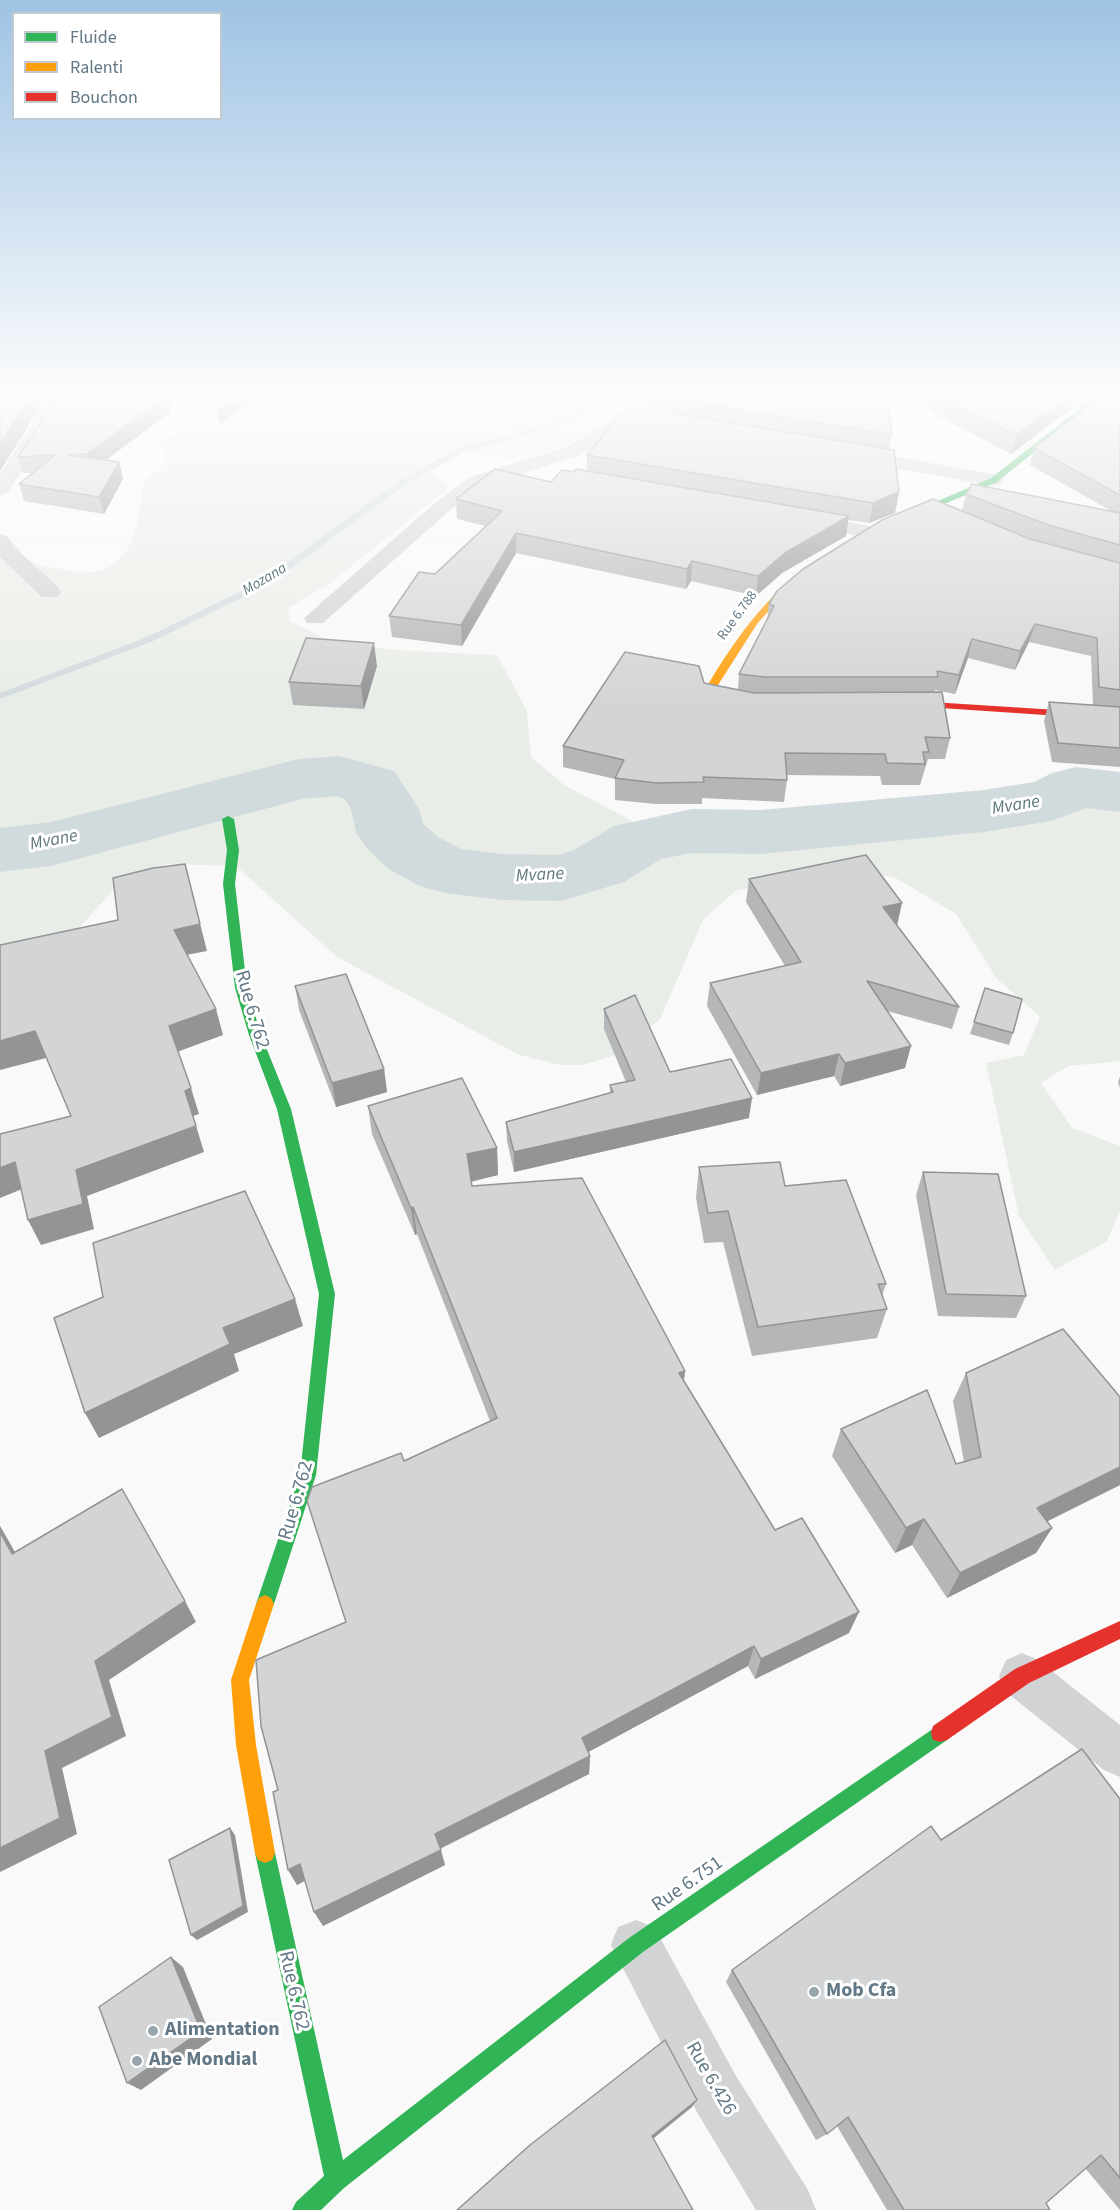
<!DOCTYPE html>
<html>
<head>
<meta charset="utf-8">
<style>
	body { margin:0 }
	#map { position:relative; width:1120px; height:2210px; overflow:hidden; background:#f9f9f9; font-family:"Source Sans 3",sans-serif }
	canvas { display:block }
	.legend { position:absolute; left:12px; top:12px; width:210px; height:108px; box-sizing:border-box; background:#fff; border:2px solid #c0c9cf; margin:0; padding:8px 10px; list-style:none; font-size:18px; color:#627886 }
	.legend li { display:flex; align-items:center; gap:12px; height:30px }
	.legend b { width:30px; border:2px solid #c0c9cf }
</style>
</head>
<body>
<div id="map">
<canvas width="1120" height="2210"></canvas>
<ul class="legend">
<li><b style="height:8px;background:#30b455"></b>Fluide</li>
<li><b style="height:8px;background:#ff9f0a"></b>Ralenti</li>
<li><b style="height:8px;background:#e5322d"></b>Bouchon</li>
</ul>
</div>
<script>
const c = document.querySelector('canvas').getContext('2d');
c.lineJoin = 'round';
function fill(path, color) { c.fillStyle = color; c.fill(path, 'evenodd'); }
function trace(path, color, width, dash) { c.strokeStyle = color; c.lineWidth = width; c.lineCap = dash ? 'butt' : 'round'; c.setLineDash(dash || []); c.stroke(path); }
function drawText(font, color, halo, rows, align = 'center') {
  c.font = font + ' "Source Sans 3",sans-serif'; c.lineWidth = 6; c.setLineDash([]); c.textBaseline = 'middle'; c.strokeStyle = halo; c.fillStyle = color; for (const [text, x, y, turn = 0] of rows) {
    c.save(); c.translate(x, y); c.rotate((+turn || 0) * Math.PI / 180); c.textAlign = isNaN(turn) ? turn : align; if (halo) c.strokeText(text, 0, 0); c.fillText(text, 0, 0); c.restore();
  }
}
fill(new Path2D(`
	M285,396H650L610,424L547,452L506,459L456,450L424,461L450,487L329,584L288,608L290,621L324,638L394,650L497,655L527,711L531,757L564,785L636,823L698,814L787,819L880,799L978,792L1022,794L1069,804L1120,803V1061L1068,1066L1041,1083L1072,1128L1120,1146V1210L1107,1241L1055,1270L1019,1216L986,1063L1024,1055L1040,1017L997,979L956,914L894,877L839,870L735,891L703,920L660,1019L622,1053L583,1065H561L519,1055L337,957L236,866L167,864L131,876L118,885L76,931L0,948V534C18,540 17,552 30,561C38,567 56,567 66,570C129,584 139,534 142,484L167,462L162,440C204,420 248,429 285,396Z`), '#e9ede7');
fill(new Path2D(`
	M607,396H615L608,405L543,431L468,450L405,485L268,585L151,642L0,699V693L145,638L262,581L399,481L462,446L537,427L602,401Z`), '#d1dadd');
fill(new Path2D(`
	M339,756L394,771L419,809L423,824L438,837L461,849L501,854L558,855L574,850L614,826L692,809L761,810L984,790L1034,782L1052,773L1076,767L1120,772V812L1086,808L1051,821L984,832L761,854L692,853L661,859L624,882L561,901L501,900L445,893L420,886L388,869L366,847L356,832L351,809L345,799L336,796L302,799L51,866L0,872V828L51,822L299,759Z`), '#d1dadd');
fill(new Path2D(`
	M50,396H68L61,411L10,489L7,493L0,495V474Z
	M647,396H666L639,422L578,456L484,485L449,511L323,623H307L304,618L435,503L470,477L564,448L625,414Z
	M1059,396H1082L1096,405L1087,410L1062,400Z
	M851,449L994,474L1001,476L1004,480L1001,484L994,486L844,459L841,455Z
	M802,514L871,526L878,528L881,532L878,536L871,538L795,524L792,520L795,516Z
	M0,534L7,536L13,546L58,587L61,592L58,597H42L0,557Z
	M1022,1653L1038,1660L1120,1725V1777L1104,1770L1006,1692L999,1676L1006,1660Z
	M636,1920L654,1927L736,2076L808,2190L816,2210H756L698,2114L611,1945L618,1927Z`), '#d2d3d4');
fill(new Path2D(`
	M1096,396H1104L997,482L901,522L894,520L991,478Z
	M228,816L234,819L239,850L235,884L247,988L261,1035L291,1109L335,1294L316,1475L274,1604L271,1610L265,1613L259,1610L256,1604L300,1475L319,1294L277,1109L249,1035L235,988L223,884L227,850L222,819Z
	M940,1724L947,1726L949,1733L947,1740L643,1952L344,2188L321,2210H292L296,2202L324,2176L255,1853L258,1846L265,1843L272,1846L275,1853L343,2160L629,1938Z`), '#30b455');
fill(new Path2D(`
	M808,566L815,568L783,595L757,624L716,688L717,695L748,701V705L708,699L706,688C734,641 763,599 808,566Z
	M265,1595L271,1598L274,1604L249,1680L256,1745L275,1853L272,1860L265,1863L258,1860L255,1853L236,1745L231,1680L256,1604L259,1598Z`), '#ff9f0a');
fill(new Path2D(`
	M900,700L1120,714V720L896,705V701Z
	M1120,1621V1639L1029,1683L947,1740L940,1742L933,1740L931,1733L933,1726L1015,1669Z`), '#e5322d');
fill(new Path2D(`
	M168,396L171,412L105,460L119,462L123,479L104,514L24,501L19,484L33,473H23L18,457Z
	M652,396H887L892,435L889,450L899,492L895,513L869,523L848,520L846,536L782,573L756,596L691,581L686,589L516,553L462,646L392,637L389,616L486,526L457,519L456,499L551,482L574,472L587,471V455L651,409Z
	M909,396H1076L1073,407L1011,454L937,415Z
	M1120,396V767L1052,762L1044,721L1049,702L1093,705L1091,656L1029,642L1015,670L968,658L955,694L935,690V692L950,738L945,759H928L920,785H882L880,776L787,775V780L784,802L702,798V804H656L615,800V779L563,767V746L704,683L738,689L739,674L767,620L769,604L962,511L966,494L1113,512L1030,465L1034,448ZM981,519L1040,542L1030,539Z
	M377,666L364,709L293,705L289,682Z
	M749,879L897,926L959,1007L952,1029L887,1011L905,1068L840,1086L834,1076L757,1095L707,1006L710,983L785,966L746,902Z
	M295,986L384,1069L387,1092L336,1107L299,1010Z
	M985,988L1013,1033L1009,1045L970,1034Z
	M604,1009L670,1072L749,1118L514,1172L507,1141L506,1122L610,1093V1085L626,1082L604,1029Z
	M1120,1077V1088L1118,1082Z
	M368,1106L497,1148L498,1175L471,1182L472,1186L685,1371L684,1380L775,1530L849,1633L755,1679L748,1666L588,1752L590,1756L589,1774L440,1849L445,1865L323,1926L305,1881L297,1885L278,1790L346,1622L404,1461L490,1421L417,1234L415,1235L372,1134Z
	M699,1167L785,1186L886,1284L882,1296L887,1309L877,1338L752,1356L723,1242L704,1243L696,1198Z
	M923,1172L1026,1296L1016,1318L938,1316L916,1195Z
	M966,1373L1120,1397V1485L1047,1521L1052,1528L1036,1553L947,1598L912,1545L895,1553L832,1456L841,1429L956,1464L964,1462L953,1401Z
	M1120,1799V2210L1085,2168L1046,2203L1050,2210H887L837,2126L827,2134L816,2140L726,1982L732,1970L941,1840Z`), '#b5b6b7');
fill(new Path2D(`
	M31,396H40L43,403L0,471V444Z
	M168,396L171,412L91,471L86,454Z
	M243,396H259L220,424L218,413Z
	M1068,396H1076L1073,407L1011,454L1016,435Z
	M119,462L123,479L104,514L99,497Z
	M899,492L895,513L869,523L873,503Z
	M849,516L846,536L782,573L756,596L758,576L785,553Z
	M516,533V553L462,646L461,625Z
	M692,561L691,581L686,589L687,569Z
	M1035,624L1029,642L1015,670L1020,651Z
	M972,639L968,658L955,694L959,675Z
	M374,643L377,666L364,709L361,686Z
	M185,864L207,951L181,956L174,930Z
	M902,903L897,926L883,907Z
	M216,1009L223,1035L177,1052L169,1026Z
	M35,1031L46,1058L0,1070V1041Z
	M911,1046L905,1068L840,1086L845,1063Z
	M839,1054L834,1076L757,1095L761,1073Z
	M384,1069L387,1092L336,1107L332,1083Z
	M191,1088L199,1114L193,1116L204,1152L87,1196L94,1229L41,1245L28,1220L76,1170L185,1091Z
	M752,1098L749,1118L514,1172V1152Z
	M497,1148L498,1175L469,1182L467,1154Z
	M15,1162L27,1187L0,1198V1168Z
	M413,1207L417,1234L415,1235L411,1208Z
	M295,1299L303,1326L234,1354L239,1371L99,1438L85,1413L223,1328Z
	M685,1371L682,1396L679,1373Z
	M1120,1467V1485L1022,1534L1037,1508Z
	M924,1519L912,1545L895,1553L906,1528Z
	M0,1526L3,1531L28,1575L12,1554L0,1532Z
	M1052,1528L1036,1553L947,1598L960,1573Z
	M185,1601L196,1622L109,1680L126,1736L62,1768L77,1834L0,1872V1848L45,1751L95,1661Z
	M859,1612L849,1633L755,1679L761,1659Z
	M754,1646L748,1666L581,1756L582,1738Z
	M590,1756L589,1774L439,1849L435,1834Z
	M230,1828L235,1835L248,1912L197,1940L191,1935Z
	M441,1850L445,1865L323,1926L314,1912Z
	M300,1864L309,1878L297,1885L288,1870Z
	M171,1957L183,1967L212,2039L141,2090L127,2083Z
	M697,2100L692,2107L649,2142L652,2136Z`), '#939495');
const building = new Path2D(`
	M0,396H31L0,444Z
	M168,396L86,454L68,455L119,462L99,497L19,484L55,455L18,457L55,401Z
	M217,396H243L218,413Z
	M656,396H887L892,435Z
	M940,396H1068L1016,435Z
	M1100,396H1120V495L1034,448L1087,408Z
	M636,407L894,450L899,492L873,503L587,455L618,417Z
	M495,469L551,482L562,470L574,472L576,469L849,516L785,553L758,576L692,561L687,569L516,533L461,625L389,616L419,572L435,574L502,511L456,499Z
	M972,484L1120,513V545L1048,525L966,494Z
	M933,499L1030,539L1120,563V690L1099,687L1097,638L1035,624L1020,651L972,639L959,675L937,671L938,677H764L739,674L774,606L769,604L777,591L803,569L882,520Z
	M306,638L374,643L361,686L289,682Z
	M625,652L699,666L704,683L754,693L942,692L950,738L925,737L929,752H923L925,764L887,763L885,754L785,753L787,780L703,777L704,782L657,783L615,778L624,760L563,746Z
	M1049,702L1120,707V748L1058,743Z
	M866,855L902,903L883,907L959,1007L867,981L911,1046L845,1063L839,1054L761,1073L710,983L801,962L749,879Z
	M185,864L200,924L174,930L216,1009L169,1026L191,1088L185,1091L196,1126L76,1170L83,1204L28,1220L15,1162L0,1168V1134L71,1116L35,1031L0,1041V945L118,920L113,878L153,868Z
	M346,974L384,1069L332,1083L295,986Z
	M985,988L1022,999L1013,1033L974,1022Z
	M635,995L670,1072L731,1059L752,1098L514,1152L506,1122L613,1092L610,1085L635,1080L604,1009Z
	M462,1078L497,1148L467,1154L472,1186L582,1178L685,1371L679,1373L775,1530L802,1518L859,1612L761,1659L754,1646L582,1738L590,1756L435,1834L441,1850L314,1912L300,1864L288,1870L273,1792L278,1790L261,1726L256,1660L346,1622L307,1501L312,1487L401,1453L404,1461L497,1418L413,1207L411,1208L368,1106Z
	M780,1162L785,1186L846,1180L886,1284H878L887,1309L758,1327L728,1211L708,1213L699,1167Z
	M923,1172L998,1174L1026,1296L946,1294Z
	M245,1191L295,1299L223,1328L230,1344L85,1413L54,1318L103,1297L93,1243Z
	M1063,1329L1120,1397V1467L1037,1508L1052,1528L960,1573L924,1519L906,1528L841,1429L927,1390L956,1464L981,1457L966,1373Z
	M122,1489L185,1601L95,1661L112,1717L45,1751L60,1818L0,1848V1532L12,1554Z
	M1082,1749L1120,1799V2178L1101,2155L1046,2203L1050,2210H904L848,2117L827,2134L732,1970L931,1826L941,1840Z
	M230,1828L243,1906L191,1935L169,1860Z
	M171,1957L201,2031L127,2083L99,2007Z
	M665,2040L697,2100L652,2136L693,2210H457L530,2145Z`);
fill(building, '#d2d4d5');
trace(building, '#939495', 1.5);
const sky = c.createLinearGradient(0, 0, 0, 705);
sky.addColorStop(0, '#9fc3e4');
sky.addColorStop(0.56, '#fcfcfc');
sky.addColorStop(1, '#fcfcfc00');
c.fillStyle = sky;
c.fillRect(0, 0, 1120, 705);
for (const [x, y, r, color] of [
	[814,1992,6,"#97a5ae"],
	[153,2031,6,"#97a5ae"],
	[137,2061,6,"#97a5ae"]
]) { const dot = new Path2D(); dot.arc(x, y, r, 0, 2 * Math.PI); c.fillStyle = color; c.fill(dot); trace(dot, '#fff', 2); }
drawText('14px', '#627886', '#fff', [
	["Rue 6.788",738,616,-54]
]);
drawText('italic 15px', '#5e787e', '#fff', [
	["Mozana",265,580,-31]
]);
drawText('italic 18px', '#5e787e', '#fff', [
	["Mvane",1016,806,-9],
	["Mvane",54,841,-11],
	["Mvane",540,876,-3]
]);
drawText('20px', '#627886', '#fff', [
	["Rue 6.762",251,1010,74],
	["Rue 6.762",297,1501,-74],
	["Rue 6.751",688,1885,-35],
	["Rue 6.762",293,1991,77],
	["Rue 6.426",710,2079,60]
]);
drawText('bold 20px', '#627886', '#fff', [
	["Mob Cfa",826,1992],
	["Alimentation",165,2031],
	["Abe Mondial",149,2061]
], 'left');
</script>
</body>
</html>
